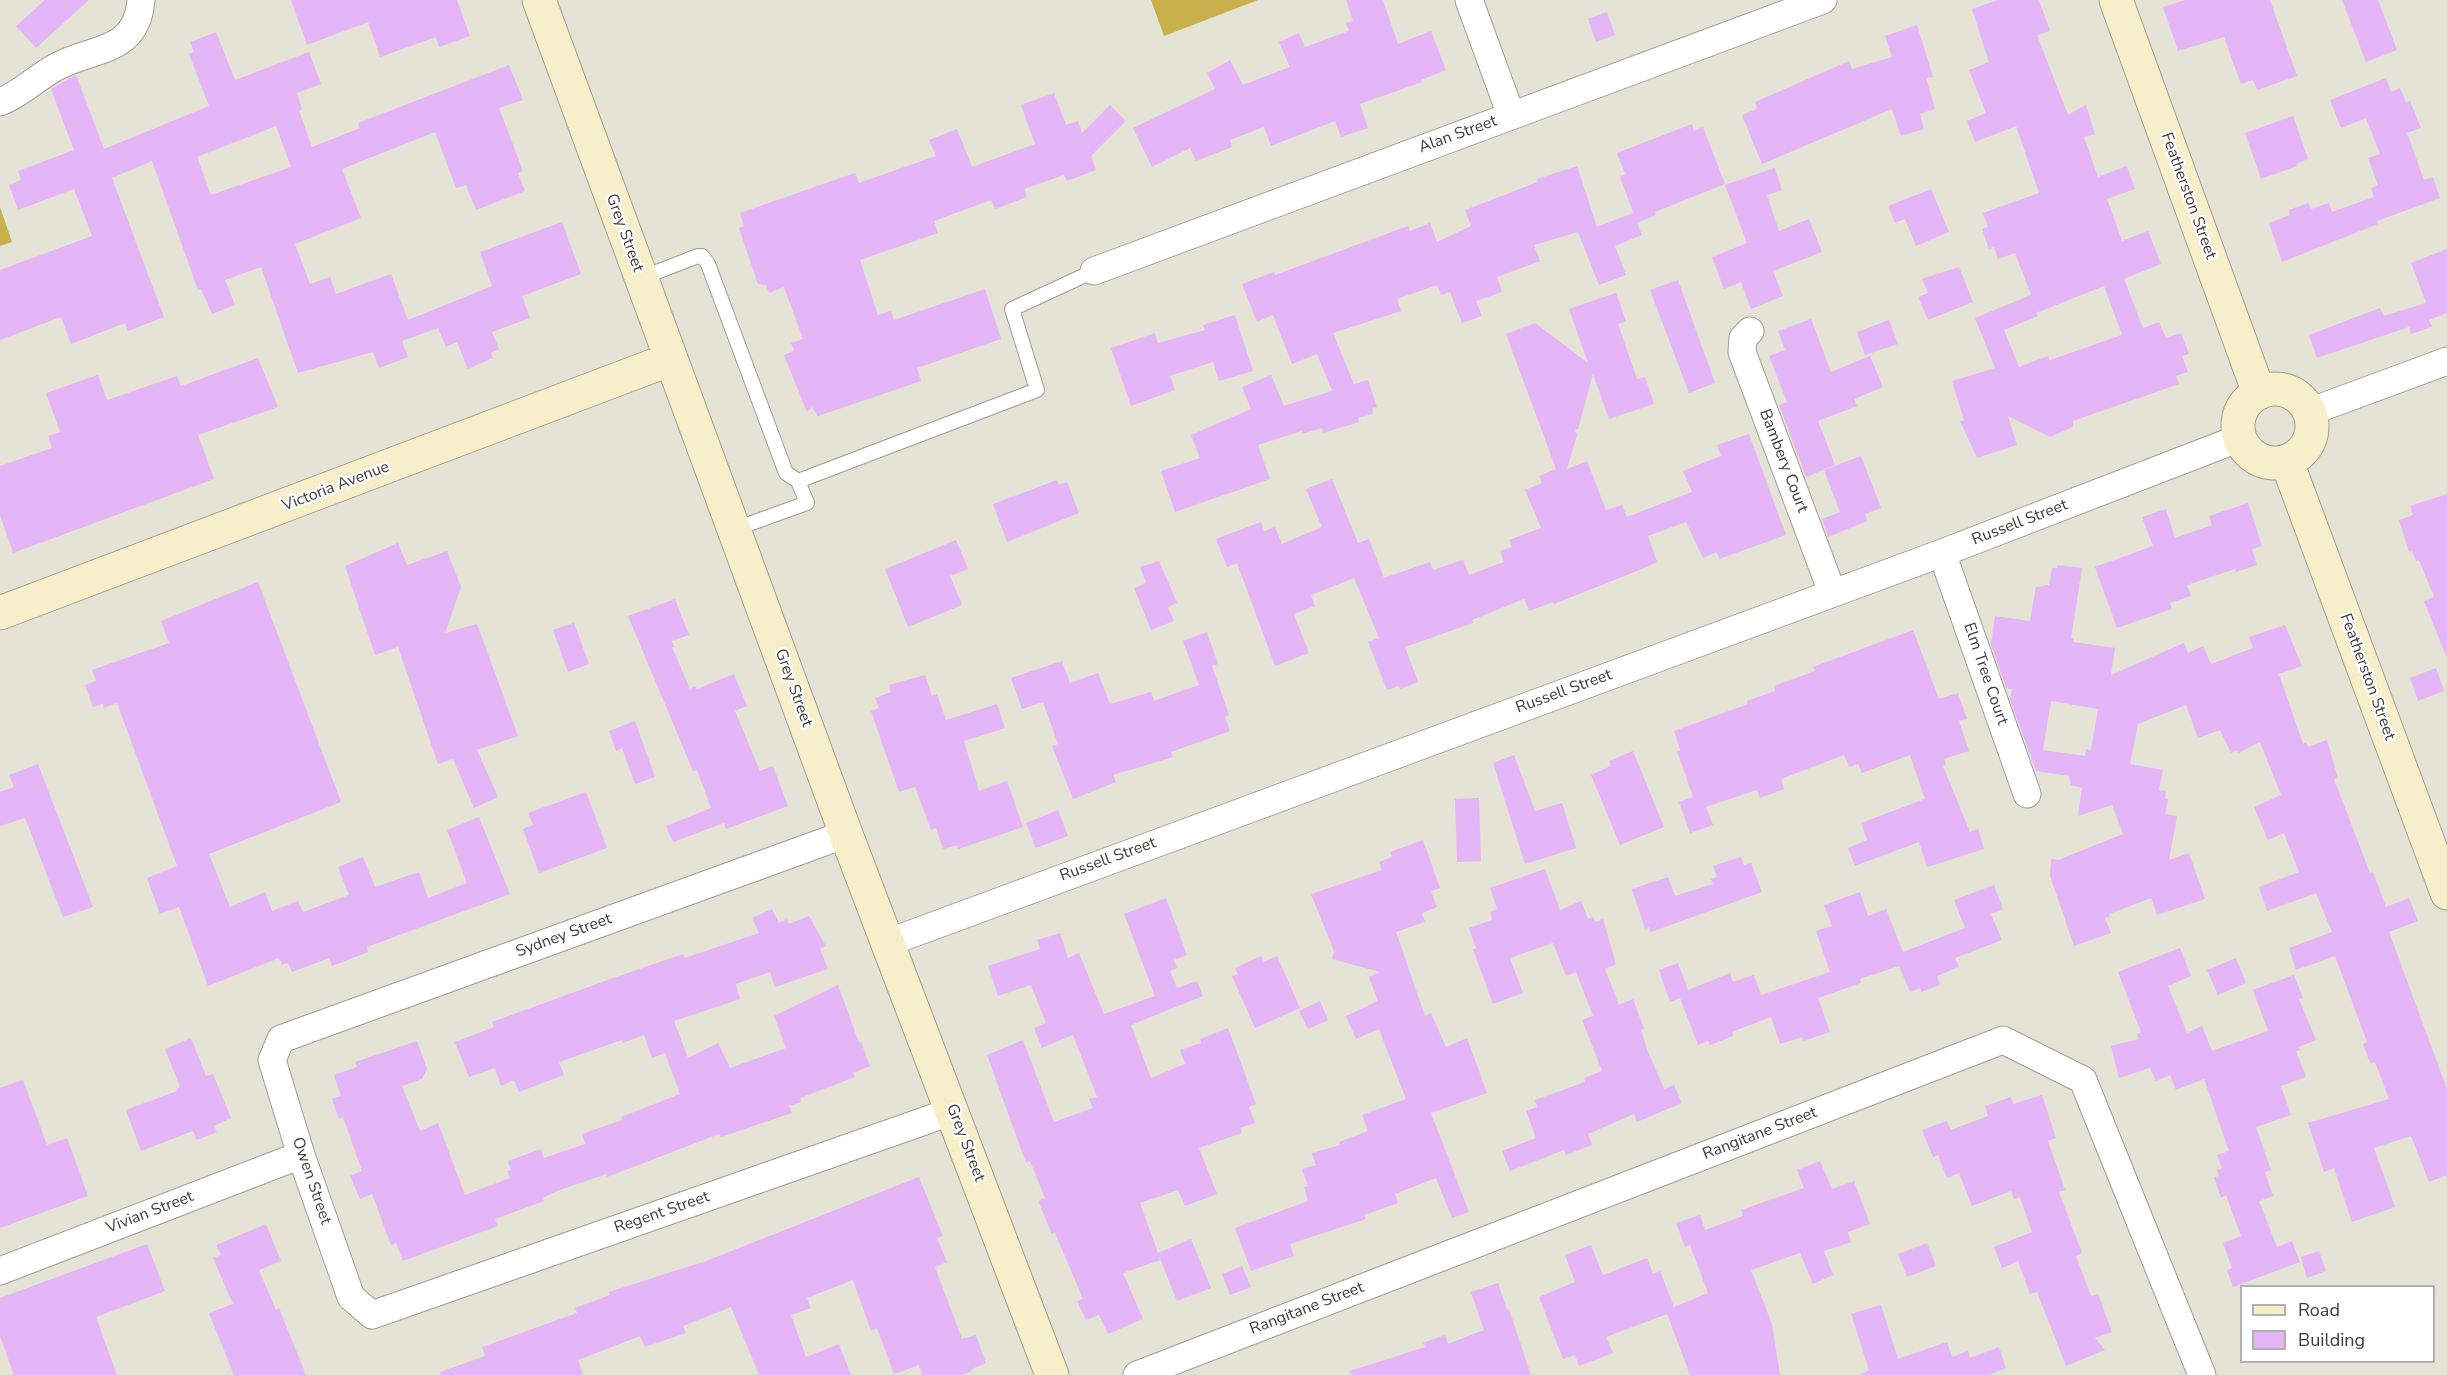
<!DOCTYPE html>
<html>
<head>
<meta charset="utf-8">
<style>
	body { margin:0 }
	#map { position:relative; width:2447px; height:1375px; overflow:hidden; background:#e5e2d6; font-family:"Nunito Sans",sans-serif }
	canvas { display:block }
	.legend { position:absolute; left:2240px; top:1285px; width:195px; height:78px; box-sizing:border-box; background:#fff; border:2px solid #b1b1af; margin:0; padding:8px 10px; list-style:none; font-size:18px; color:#3d3b37 }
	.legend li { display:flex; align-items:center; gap:12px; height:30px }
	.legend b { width:30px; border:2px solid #b1b1af }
</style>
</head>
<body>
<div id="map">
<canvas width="2447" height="1375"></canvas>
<ul class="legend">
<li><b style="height:8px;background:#f7eeca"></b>Road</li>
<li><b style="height:16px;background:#e5b6f7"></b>Building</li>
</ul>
</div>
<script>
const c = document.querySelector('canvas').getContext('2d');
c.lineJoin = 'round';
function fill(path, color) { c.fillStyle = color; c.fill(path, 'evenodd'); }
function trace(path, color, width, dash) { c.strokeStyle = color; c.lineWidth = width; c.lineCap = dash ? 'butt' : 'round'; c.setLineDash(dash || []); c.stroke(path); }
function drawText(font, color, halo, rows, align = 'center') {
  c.font = font + ' "Nunito Sans",sans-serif'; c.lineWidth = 4.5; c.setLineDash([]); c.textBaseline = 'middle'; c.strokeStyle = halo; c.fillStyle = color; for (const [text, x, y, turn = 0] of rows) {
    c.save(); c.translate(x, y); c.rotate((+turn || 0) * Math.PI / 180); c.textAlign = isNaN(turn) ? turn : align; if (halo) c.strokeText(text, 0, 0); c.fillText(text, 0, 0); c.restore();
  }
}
fill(new Path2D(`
	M1151,0H1258L1164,36Z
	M0,207L12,242L0,246Z`), '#c8b14c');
fill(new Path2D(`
	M45,0H89L36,48L16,26Z
	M291,0H457L470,36L439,47L436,37L380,57L368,22L307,45Z
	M1346,0H1383L1398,44L1431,31L1446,70L1421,80L1422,82L1360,104L1368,128L1341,137L1335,121L1271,146L1264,127L1230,140L1232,147L1196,161L1190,148L1152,167L1133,128L1215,89L1207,73L1230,60L1243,85L1290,67L1279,42L1299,33L1305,47L1349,31L1346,23L1353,21Z
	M1998,0H2039L2050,31L2037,35L2068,115L2086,105L2095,134L2084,137L2098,177L2127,166L2135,189L2107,199L2122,241L2148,231L2161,264L2124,279L2143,328L2159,322L2166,338L2181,333L2189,354L2182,356L2188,372L2176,376L2179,384L2073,421V427L2050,437L2008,416L2017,445L1977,458L1960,421L1964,420L1952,381L1995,368L1975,318L2031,295L2015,253L1998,259L1994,247L1989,249L1982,229L1988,227L1983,213L2039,193L2016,126L1975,142L1967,121L1986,113L1969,70L1989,62L1972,9ZM2104,286L2122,335L2050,360L2048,356L2019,367L2004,330L2038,316L2036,313Z
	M2185,0H2270L2297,76L2257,90L2253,80L2241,84L2224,37L2178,51L2163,7Z
	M2342,0H2378L2397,50L2366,62Z
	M1607,12L1615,35L1596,42L1588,19Z
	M1917,25L1933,77L1926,78L1935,109L1920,114L1924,129L1901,136L1892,109L1762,164L1742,115L1757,109L1755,102L1849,61L1852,69L1892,57L1885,36Z
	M216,32L235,80L309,52L321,84L297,93L302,109L299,111L312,147L360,128L358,123L509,65L523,100L499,108L523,171L518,173L525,191L476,210L466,185L456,188L435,132L342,169L361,218L295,244L310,284L330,277L336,294L391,274L408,320L492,286L480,252L562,222L581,274L522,296L530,318L492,332L499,349L491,353L493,358L468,369L457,342L446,347L438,328L402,341L408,357L379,368L373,352L298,373L261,267L225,280L235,305L212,314L201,289L198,290L152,161L112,178L164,317L128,331L125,323L71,344L61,317L0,340V270L92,236L74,189L18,210L9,185L21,180L18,171L74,150L51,89L76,75L104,149L209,106L189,54L194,52L190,42ZM276,126L291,167L211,195L197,157Z
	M2386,78L2391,92L2400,88L2406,102L2410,101L2421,128L2407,133L2424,180L2433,177L2440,198L2377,221L2378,224L2282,262L2269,223L2290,215L2289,210L2308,203L2311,209L2329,203L2332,212L2374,197L2371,188L2378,185L2368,158L2380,154L2366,118L2341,128L2330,100Z
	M1054,93L1066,125L1078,121L1082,133L1110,105L1126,121L1091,156L1096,170L1067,181L1064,175L1024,189L1027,197L995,209L991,200L934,221L938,233L860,260L878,315L891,311L894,320L985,289L1001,339L917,368L921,381L818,416L812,407L807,412L784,355L794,351L791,343L803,339L784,287L769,293L766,285L758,284L739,228L744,226L740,213L855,173L859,183L936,156L929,140L957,129L972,167L1035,144L1021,105Z
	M2293,116L2308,159L2296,164L2297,166L2261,179L2245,133Z
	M1692,124L1694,131L1703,127L1725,184L1655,212L1656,215L1637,223L1620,177L1625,174L1617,153Z
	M1577,166L1597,227L1633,213L1642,235L1615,246L1626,275L1599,285L1578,232L1534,245L1540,261L1497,277L1502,292L1476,301L1482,316L1462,323L1450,292L1441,295L1437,285L1397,299L1401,311L1333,333L1354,384L1368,380L1377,407L1372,408L1373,414L1358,418L1359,422L1323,433L1322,428L1302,434V431L1258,445L1270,479L1175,512L1161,471L1200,458L1191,435L1251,409L1242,387L1271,375L1284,406L1332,391L1317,354L1292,364L1273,315L1257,322L1242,284L1274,272L1275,275L1408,226L1410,231L1430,223L1437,242L1471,226L1465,210L1538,182L1537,179Z
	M1775,168L1782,190L1767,195L1779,231L1809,219L1822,252L1773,271L1783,296L1751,309L1741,282L1724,289L1712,257L1747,243L1725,185Z
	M1931,189L1949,232L1916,246L1905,219L1895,223L1888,206Z
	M2447,249V313L2429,320L2432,327L2411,334L2409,327L2317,358L2309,335L2380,308L2384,316L2426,303L2411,263Z
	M1959,267L1973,302L1928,320L1918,297L1928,293L1922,279Z
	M1678,280L1715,383L1689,393L1650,290Z
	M1616,293L1626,321L1618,324L1637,379L1645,377L1654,404L1609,419L1593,374L1578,429L1575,430L1577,435L1567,469L1587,461L1606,510L1622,505L1627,517L1692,492L1683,471L1721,456L1717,445L1749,434L1786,535L1719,559L1717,552L1703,558L1686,522L1648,536L1657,562L1642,569L1554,604L1553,602L1529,611L1524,599L1472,620L1473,623L1405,647L1418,682L1400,689L1399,686L1387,690L1368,642L1379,638L1354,578L1311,595L1315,606L1294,614L1309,653L1275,666L1237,563L1227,567L1216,539L1261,522L1264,531L1275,527L1282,544L1322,527L1306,489L1332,479L1358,543L1369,539L1384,578L1430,562L1433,570L1463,560L1469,575L1504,562L1500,551L1512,547L1509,540L1541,528L1525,490L1542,483L1539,476L1556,469L1506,334L1535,323L1588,363L1569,309Z
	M1235,315L1253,371L1219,381L1213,362L1170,376L1175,390L1131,406L1111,348L1155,333L1158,343L1205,330L1203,325Z
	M1811,319L1831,372L1870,356L1883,387L1854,399L1857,406L1818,421L1835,465L1806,477L1779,405L1787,402L1769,356L1785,350L1778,331Z
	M1889,320L1898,344L1865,355L1857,332Z
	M258,358L278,407L198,435L214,479L13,553L0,515V466L52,448L48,436L60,432L46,393L98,375L107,400L177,376L181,386Z
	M1861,456L1881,508L1865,514L1867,521L1828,537L1822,519L1840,512L1824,470Z
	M1057,480L1059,485L1067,482L1079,513L1007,542L993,504Z
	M2447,494V656H2446L2424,601L2434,597L2419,560L2416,561L2412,551L2409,552L2399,520L2413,515L2410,506Z
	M2248,503L2262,546L2252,549L2257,565L2236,572L2235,569L2187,585L2191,596L2170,603L2172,609L2117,628L2095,567L2153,546L2142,517L2166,509L2175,538L2212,525L2209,516Z
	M956,540L968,569L950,576L962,605L908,627L885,569Z
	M398,543L407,565L447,551L461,587L445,633L477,624L518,736L477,750L498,797L474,808L453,759L438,764L398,647L375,655L345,566Z
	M1159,561L1177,603L1168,607L1174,621L1151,630L1134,588L1146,583L1140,567Z
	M2058,565L2082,568L2071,638H2074L2073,642L2115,648L2111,675L2184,643L2188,653L2203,646L2211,664L2253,648L2249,637L2285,625L2302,666L2279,674L2303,744L2306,742L2308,747L2327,740L2338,778L2334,779L2370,873L2373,872L2386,907L2409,898L2418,921L2389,932L2447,1089V1175L2429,1182L2411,1136L2374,1148L2395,1207L2352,1222L2334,1168L2324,1172L2308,1123L2389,1099L2375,1062L2370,1063L2363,1044L2367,1042L2335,956L2296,970L2289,948L2332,932L2316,893L2267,911L2259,887L2299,872L2284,833L2268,840L2254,807L2281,795L2260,742L2238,753L2237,750L2231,753L2220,730L2198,738L2186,705L2138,724L2130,764L2163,770L2159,790L2166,791L2165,798L2168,799L2165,814L2177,816L2169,860L2189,853L2205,899L2157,915L2151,898L2109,914L2110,916L2105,918L2111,933L2074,946L2050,876L2051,859L2058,860L2123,834L2112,805L2078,816L2082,788L2071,785L2069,776L2036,771L2010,700L2012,689L2006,688L1991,644L1995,616L2030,621L2036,587L2049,585L2052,568H2057ZM2051,701L2098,709L2091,750L2086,749L2085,756L2043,750Z
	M258,582L341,802L209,854L230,907L265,892L272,911L298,901L303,912L349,895L338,867L363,857L375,887L419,872L428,898L467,883L447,830L479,817L510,894L367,947L368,952L332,966L329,958L292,972L288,963L282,965L279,958L208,986L179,907L160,914L147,878L177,866L117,703L104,708L103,704L93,707L85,685L96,681L92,670L169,643L161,621Z
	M675,599L689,635L672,641L674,647H672L690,689L695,686L697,689L734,674L747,706L735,711L760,771L773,766L788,806L726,829L724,823L673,842L666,826L711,808L697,770L693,771L628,616Z
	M574,623L589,664L568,672L553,630Z
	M1913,630L1939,699L1958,693L1967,719L1959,721L1969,751L1944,759L1946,765L1943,766L1970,832L1978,829L1984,849L1927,867L1919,842L1855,866L1848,848L1867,840L1861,823L1925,799L1910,755L1862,773L1858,764L1849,767L1844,755L1781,779L1784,789L1760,798L1757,790L1706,807L1713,825L1690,833L1679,802L1693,797L1677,751L1680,750L1674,731L1748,704L1747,701L1775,691L1774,686L1815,671L1813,667Z
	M1207,632L1218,664L1212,666L1229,715L1225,717L1230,731L1171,752L1173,757L1113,775L1116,782L1073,799L1052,746L1058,744L1043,702L1022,709L1011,678L1062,661L1070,683L1098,673L1110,704L1151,692L1154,701L1199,685L1183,641Z
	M2436,668L2444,691L2418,701L2410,678Z
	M925,675L932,696L937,694L946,720L997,704L1005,728L964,741L979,791L1007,781L1023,827L958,849L957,845L943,849L936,828L931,830L915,787L899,792L871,711L879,708L875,698L891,692L889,685Z
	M635,721L655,777L635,784L622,748L616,751L609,731Z
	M1633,751L1664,827L1620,845L1591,775L1611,766L1609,761Z
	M1514,755L1535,811L1562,803L1576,848L1525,864L1493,763Z
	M38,764L93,907L63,917L25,818L0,826V792L14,787L9,775Z
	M586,792L607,848L539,873L523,829L533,825L528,813Z
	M1479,798L1481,861L1457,862L1455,799Z
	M1058,810L1068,836L1036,848L1026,823Z
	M1423,840L1440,888L1431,891L1437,907L1422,913L1425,922L1396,932L1425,1016L1431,1013L1446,1047L1467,1038L1487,1093L1431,1113L1469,1212L1452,1218L1436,1178L1395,1194L1398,1203L1364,1215L1366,1219L1290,1244L1294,1256L1251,1271L1235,1228L1308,1201L1304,1187L1308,1186L1302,1169L1316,1165L1312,1153L1340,1145L1339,1142L1368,1131L1362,1115L1406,1099L1379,1029L1356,1039L1346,1016L1378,1001L1369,977L1380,972L1332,959L1334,951L1311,894L1382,870L1379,862L1392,857L1390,852Z
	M1741,857L1744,865L1751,863L1762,892L1651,932L1649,927L1645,929L1632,889L1668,877L1675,896L1713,884L1711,879L1717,877L1713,866Z
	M1545,869L1560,910L1581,901L1588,919L1593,917L1595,922L1603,919L1616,964L1605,969L1619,1005L1633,999L1644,1029L1641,1030L1647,1049L1664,1089L1674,1085L1682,1103L1637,1122L1634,1114L1588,1134L1592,1145L1566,1155L1564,1150L1510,1171L1502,1151L1536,1138L1526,1111L1537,1107L1535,1100L1585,1082L1584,1078L1602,1071L1582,1020L1593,1016L1576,972L1566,976L1553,943L1510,958L1523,993L1493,1004L1473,949L1476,948L1469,928L1492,920L1490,912L1497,909L1490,888Z
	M1994,885L2003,909L1991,914L2002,940L1955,958L1959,967L1937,976L1940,985L1921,992L1920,988L1910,992L1899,966L1860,979L1861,983L1818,998L1830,1032L1803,1041L1802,1037L1780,1044L1771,1017L1732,1032L1733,1036L1710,1045L1708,1041L1698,1045L1680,998L1670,1002L1659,970L1678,963L1688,990L1730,973L1733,982L1754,975L1761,995L1830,972L1816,931L1832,926L1824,905L1860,892L1868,916L1886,909L1903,952L1965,928L1954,900Z
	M1166,898L1187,955L1174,960L1177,968L1170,971L1177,988L1197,981L1203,996L1131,1025L1151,1078L1185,1064L1180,1050L1201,1043L1200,1039L1228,1028L1256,1104L1249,1107L1255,1123L1240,1128L1242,1133L1199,1148L1217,1194L1185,1206L1179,1192L1175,1191L1140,1203L1158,1253L1191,1239L1211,1288L1177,1301L1159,1256L1160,1260L1123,1273L1143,1319L1108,1334L1099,1315L1086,1320L1077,1301L1083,1299L1055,1233L1052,1234L1038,1201L1045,1198L1030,1161L1026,1163L987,1055L1023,1040L1054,1122L1093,1108L1089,1099L1097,1097L1073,1035L1042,1048L1034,1028L1046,1023L1031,985L998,996L988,966L1040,949L1037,940L1060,933L1068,958L1079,953L1104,1014L1155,996L1124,914Z
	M772,909L779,923L787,919L789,924L809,916L826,946L820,949L828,969L775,987L770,972L736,984L740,999L674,1021L688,1058L718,1043L730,1068L786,1048L774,1016L838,985L859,1043L861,1042L870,1066L853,1073L855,1077L800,1098L801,1102L789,1106L792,1113L721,1137L719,1134L607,1177L606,1174L557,1191L543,1198L544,1201L495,1219L498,1226L403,1261L396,1243L391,1245L372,1194L360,1199L350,1176L362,1171L343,1117L339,1119L332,1099L341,1096L334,1075L357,1067L355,1062L417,1041L427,1069L422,1079L402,1086L420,1131L438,1123L465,1195L510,1178L507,1171L511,1170L508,1161L541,1149L544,1158L585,1144L582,1134L622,1120L621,1117L680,1094L665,1053L652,1058L644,1035L623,1043L622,1040L559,1062L564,1075L519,1092L514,1080L501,1086L495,1068L469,1077L455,1042L494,1027L492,1022L616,977L683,954L685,958L759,933L752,918Z
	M2180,948L2191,976L2168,986L2187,1033L2202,1026L2212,1051L2268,1031L2253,990L2294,975L2303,998L2299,999L2316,1040L2299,1047L2300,1050L2296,1051L2306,1077L2281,1086L2291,1115L2256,1127L2271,1170L2265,1172L2273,1196L2259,1201L2277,1247L2292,1241L2300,1262L2233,1287L2227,1270L2232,1268L2223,1243L2241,1236L2226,1195L2221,1198L2214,1177L2219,1176L2217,1170L2222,1168L2217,1155L2229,1151L2204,1079L2176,1090L2170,1075L2156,1081L2150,1068L2119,1078L2111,1046L2139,1039L2137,1034L2141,1032L2118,972Z
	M1261,956L1264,962L1277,956L1300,1008L1255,1028L1232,976L1238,974L1235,968Z
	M2236,958L2246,983L2218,995L2207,970Z
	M1320,1001L1328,1020L1308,1029L1299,1011Z
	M191,1038L206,1076L213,1074L231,1118L214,1126L217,1132L197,1140L193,1131L141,1151L126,1110L177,1091L176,1089L180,1087L165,1049Z
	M23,1080L47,1145L67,1138L88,1196L0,1228V1088Z
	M2042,1095L2056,1138L2048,1141L2065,1190L2059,1192L2082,1253L2076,1256L2091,1296L2098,1294L2112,1332L2095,1338L2105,1350L2066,1366L2037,1292L2030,1294L2018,1261L2002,1268L1994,1247L2032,1232L2020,1197L2014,1199L2011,1191L1972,1206L1959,1173L1947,1178L1938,1155L1933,1157L1922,1130L1947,1121L1951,1130L1988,1116L1985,1106L2011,1097L2013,1104Z
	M1820,1161L1832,1189L1854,1181L1870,1224L1848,1232L1851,1242L1824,1251L1833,1275L1813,1284L1800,1253L1751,1270L1772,1324L1780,1375H1690L1667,1314L1606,1337L1613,1353L1579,1366L1575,1355L1563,1359L1539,1297L1575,1282L1565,1255L1591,1245L1603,1275L1647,1258L1653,1274L1660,1271L1674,1307L1708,1293L1690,1245L1685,1247L1676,1223L1700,1215L1705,1230L1743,1216L1741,1210L1804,1188L1797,1170Z
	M919,1177L943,1236L937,1238L947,1262L935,1267L962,1339L976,1335L986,1363L972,1369V1371L962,1375H922L919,1365L894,1374L877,1328L871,1331L853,1280L807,1298L811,1308L791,1315L806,1357L839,1344L851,1375H759L731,1307L683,1326L686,1333L645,1347L640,1336L578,1360L583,1375H440V1372L485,1356L482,1347L577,1313L575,1308L610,1295L609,1292L706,1261Z
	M266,1224L281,1261L259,1270L276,1310L279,1308L306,1375H234L209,1313L233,1304L213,1258L221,1255L216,1245Z
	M1927,1243L1936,1266L1907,1277L1898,1254Z
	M147,1244L165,1291L96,1317L117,1375H14L0,1336V1298Z
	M2319,1251L2326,1271L2307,1278L2301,1257Z
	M1242,1266L1251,1287L1230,1295L1222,1274Z
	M1498,1283L1507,1310L1509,1309L1531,1375H1351L1350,1371L1425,1347L1423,1343L1445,1335L1448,1344L1484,1330L1471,1292Z
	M1881,1305L1898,1359L1947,1342L1952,1357L1968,1351L1970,1358L1999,1347L2006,1368L1989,1375H1860L1869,1370L1851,1314Z`), '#e5b6f7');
const lane = new Path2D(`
	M641,278L698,256H702L708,264L786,473L798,481
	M735,529L807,503L798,481L1037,390L1012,309L1094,271`);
const street = new Path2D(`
	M1469,0L1511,115
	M0,102C21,94 36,78 56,67C92,47 137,54 141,0
	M1094,271L1823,0
	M1750,331L1743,338L1742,352L1832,592
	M2309,412L2447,361
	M1942,553L2027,794
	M846,834L281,1039L272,1060L301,1155L351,1297L372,1315L953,1111
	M887,943L1942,553L2240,438
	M0,1271L301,1155
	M1137,1375L2003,1040L2083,1080L2202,1375`);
const secondary = new Path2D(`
	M539,0L846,834L1052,1375
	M2116,0L2259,393
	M2238 426a37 37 0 1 1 74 0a37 37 0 1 1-74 0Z
	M2287,462L2447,893
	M0,613L671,359`);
trace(lane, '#9f9d92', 16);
trace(street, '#9f9d92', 29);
trace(secondary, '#9f9d92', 35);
trace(lane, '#fff', 14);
trace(street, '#fff', 27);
trace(secondary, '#f7eeca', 33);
drawText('16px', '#3d3b37', '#fff', [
	["Alan Street",1458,135,-20],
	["Featherston Street",2188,196,70],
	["Grey Street",624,233,70],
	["Bambery Court",1783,461,69],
	["Victoria Avenue",336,487,-21],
	["Russell Street",2020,523,-21],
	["Elm Tree Court",1985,674,71],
	["Featherston Street",2367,677,70],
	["Grey Street",793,688,70],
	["Russell Street",1564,692,-20],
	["Russell Street",1108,860,-20],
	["Sydney Street",564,936,-20],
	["Rangitane Street",1760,1134,-21],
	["Grey Street",965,1143,69],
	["Owen Street",311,1181,71],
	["Vivian Street",150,1213,-21],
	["Regent Street",662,1213,-19],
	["Rangitane Street",1307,1309,-21]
]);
</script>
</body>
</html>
